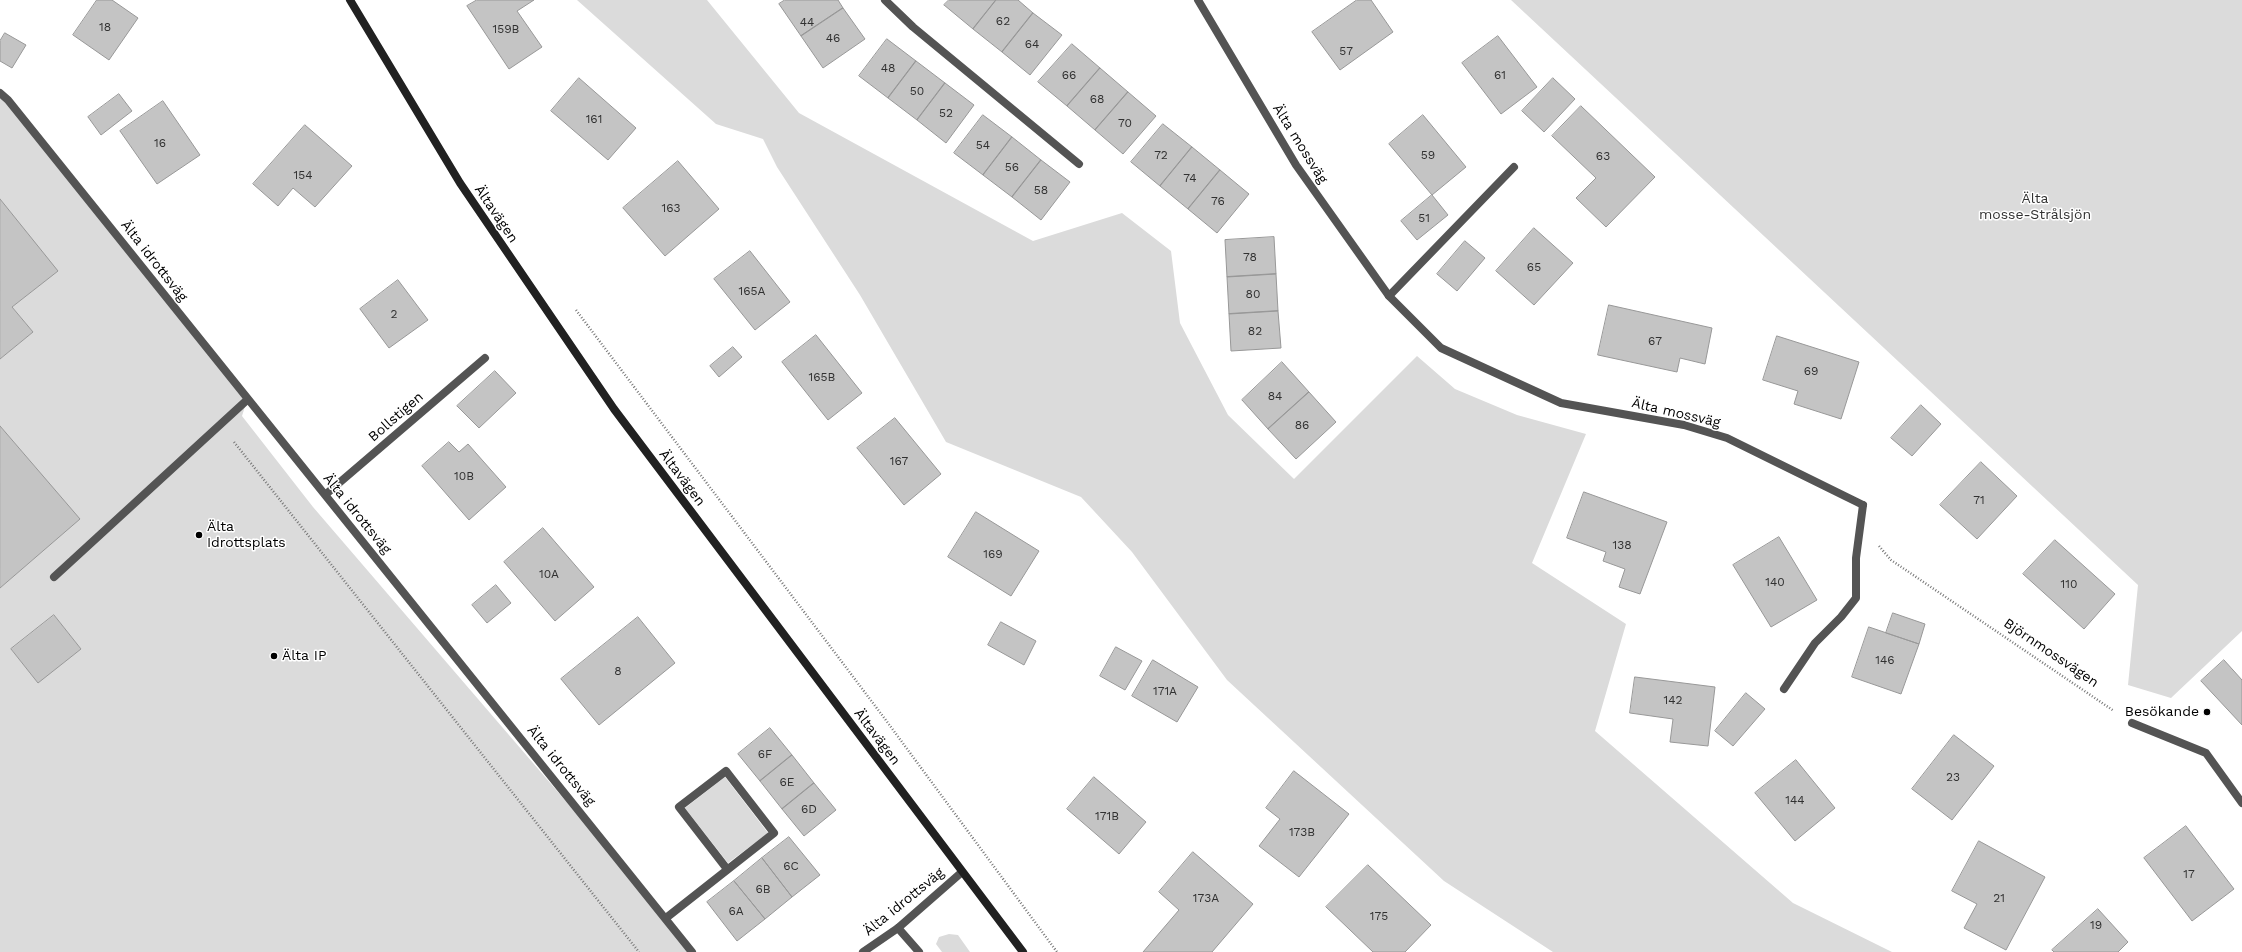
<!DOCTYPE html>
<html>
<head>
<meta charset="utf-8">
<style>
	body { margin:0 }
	canvas { display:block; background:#fff }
</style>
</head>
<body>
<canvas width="2242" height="952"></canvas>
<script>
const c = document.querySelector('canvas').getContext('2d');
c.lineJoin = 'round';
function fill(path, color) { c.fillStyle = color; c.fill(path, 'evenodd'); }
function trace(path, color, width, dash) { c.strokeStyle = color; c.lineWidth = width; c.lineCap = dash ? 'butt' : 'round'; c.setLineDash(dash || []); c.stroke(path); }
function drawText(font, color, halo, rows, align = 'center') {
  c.font = font + ' "Work Sans",sans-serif'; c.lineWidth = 3; c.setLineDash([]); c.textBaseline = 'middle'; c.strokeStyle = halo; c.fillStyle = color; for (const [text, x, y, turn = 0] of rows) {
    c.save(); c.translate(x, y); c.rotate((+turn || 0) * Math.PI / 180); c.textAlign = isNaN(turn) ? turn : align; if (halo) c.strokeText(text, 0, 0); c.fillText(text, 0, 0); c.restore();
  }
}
fill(new Path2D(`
	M577,0H707L799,113L1033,241L1122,213L1171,251L1180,323L1228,415L1294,479L1417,356L1455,389L1517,415L1586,434L1532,563L1626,624L1595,731L1793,903L1892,952H1553L1444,881L1227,680L1132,552L1081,497L946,442L860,295L777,167L763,139L716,124Z
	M1511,0H2242V631L2171,698L2128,685L2138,585Z
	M0,93L247,400L242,416L313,507L637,884L691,952H0V588L79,519L0,426V359L33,332L12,307L57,271L0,199ZM54,615L81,649L38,682L11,649Z
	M725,777L768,833L728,863L685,808Z
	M949,934L958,935L970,952H942L936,944L939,937Z`), '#dbdbdb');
const building = new Path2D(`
	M97,0H112L138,18L109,60L73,35Z
	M477,0H534L517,11L542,47L509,69L467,6Z
	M785,0H838L843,8L801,36L779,4Z
	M949,0H996L973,29L944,5Z
	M996,0H1018L1033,13L1002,52L973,29Z
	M1357,0H1371L1393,32L1340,70L1312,32Z
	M843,8L865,39L823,68L801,36Z
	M1033,13L1062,35L1030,75L1002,52Z
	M5,33L26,45L12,68L0,61V41Z
	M1498,36L1537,87L1501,114L1462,63Z
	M887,39L916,61L888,98L859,76Z
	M1072,44L1100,68L1067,106L1038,82Z
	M916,61L945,83L917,120L888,98Z
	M1100,68L1128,92L1095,130L1067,106Z
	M579,78L636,128L608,160L551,111Z
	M1553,78L1575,99L1544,132L1522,111Z
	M945,83L974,105L946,143L917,120Z
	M1128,92L1156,116L1123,154L1095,130Z
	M119,94L132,111L101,135L88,117Z
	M163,101L200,155L157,184L120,131Z
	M1581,106L1655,177L1606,227L1576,198L1596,178L1552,136Z
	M983,115L1012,137L983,175L954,153Z
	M1423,115L1466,167L1432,195L1389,144Z
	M1163,124L1192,147L1160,186L1131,162Z
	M305,125L352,166L315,207L293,188L278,206L253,184Z
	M1012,137L1041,160L1012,197L983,175Z
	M1192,147L1220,170L1188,209L1160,186Z
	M1041,160L1070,182L1041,220L1012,197Z
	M678,161L719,209L665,256L623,208Z
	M1220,170L1249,194L1217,233L1188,209Z
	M1432,195L1448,215L1417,240L1401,221Z
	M0,199L58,271L12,307L33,332L0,359Z
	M1534,228L1573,263L1534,305L1496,271Z
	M1274,237L1276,274L1227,277L1225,240Z
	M1465,241L1485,258L1457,291L1437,274Z
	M750,251L790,302L755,330L714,279Z
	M1276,274L1278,311L1229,314L1227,277Z
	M398,280L428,320L389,348L360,309Z
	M1609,305L1712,328L1705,364L1680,358L1677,372L1598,355Z
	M1278,311L1281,348L1231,351L1229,314Z
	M816,335L862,393L828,420L782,362Z
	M1777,336L1859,362L1841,419L1794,404L1798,391L1763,380Z
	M733,347L742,357L719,377L710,366Z
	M1282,362L1309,392L1268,429L1242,400Z
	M495,371L516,393L479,428L457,406Z
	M1309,392L1336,422L1296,459L1268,429Z
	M1921,405L1941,424L1912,456L1891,438Z
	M895,418L941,474L904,505L857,448Z
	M0,426L80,519L0,588Z
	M449,442L459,452L468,444L506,487L469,520L422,466Z
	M1981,462L2017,496L1977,539L1940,505Z
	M1584,492L1667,522L1640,594L1619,587L1625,569L1603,561L1606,552L1567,538Z
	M976,512L1039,551L1011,596L948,557Z
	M543,528L594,587L555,621L504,562Z
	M1779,537L1817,600L1771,627L1733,565Z
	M2055,540L2115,594L2084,629L2023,574Z
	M496,585L511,603L487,623L472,605Z
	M1893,613L1925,624L1919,644L1886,633Z
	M54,615L81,649L38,683L11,649Z
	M638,617L675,663L599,725L561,679Z
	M1001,622L1036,641L1024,665L988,645Z
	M1869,627L1919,644L1901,694L1852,677Z
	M1116,647L1142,661L1125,690L1100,676Z
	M1153,660L1198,687L1177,722L1132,696Z
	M2224,660L2242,680V725L2201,681Z
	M1635,677L1715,687L1708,746L1670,742L1673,719L1630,713Z
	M1746,693L1765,709L1733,746L1715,731Z
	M770,728L792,755L760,781L738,754Z
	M1954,735L1994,766L1952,820L1912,789Z
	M792,755L814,783L782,809L760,781Z
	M1796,760L1835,808L1795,841L1755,793Z
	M1294,771L1349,814L1299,877L1259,846L1280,819L1266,808Z
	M1094,777L1146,822L1119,854L1067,809Z
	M814,783L836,810L804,836L782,809Z
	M2186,826L2234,889L2192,921L2144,858Z
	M789,837L820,875L792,897L762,858Z
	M1979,841L2045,877L2006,950L1964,928L1977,904L1952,891Z
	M1193,852L1253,904L1212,952H1143L1179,910L1159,892Z
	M762,858L792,897L765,919L734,881Z
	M1368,865L1431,925L1405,952H1373L1326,907Z
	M734,881L765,919L737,941L707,902Z
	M2098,909L2128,942L2118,952H2054L2052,950Z`);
fill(building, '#c4c4c4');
trace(building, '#989898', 1);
trace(new Path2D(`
	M576,310L885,719L1057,952
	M234,442L639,952
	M1879,546L1891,560L2114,711`), '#767676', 2.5, [1, 2]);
trace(new Path2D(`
	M885,0L913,27L1079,164
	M1389,296L1514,167
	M54,577L247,400
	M1784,689L1815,643L1841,617L1856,598V558L1863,505
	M666,918L774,833L726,771L679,807L727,869
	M898,928L919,952`), '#545454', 8);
trace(new Path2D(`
	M1198,0L1296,165L1389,296L1441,348L1561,403L1684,425L1727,438L1863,505
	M0,93L8,100L692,952
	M325,495L485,358
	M2132,723L2206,753L2242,803
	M863,952L898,928L962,872`), '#545454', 8);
trace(new Path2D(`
	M350,0L460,183L614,409L1023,952`), '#212121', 8);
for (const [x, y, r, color] of [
	[199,535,4,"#000"],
	[274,656,4,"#000"],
	[2207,712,4,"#000"]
]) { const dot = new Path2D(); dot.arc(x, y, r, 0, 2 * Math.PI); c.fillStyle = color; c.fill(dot); trace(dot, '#fff', 1.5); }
drawText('12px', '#313131', null, [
	["62",1003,21],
	["44",807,22],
	["18",105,27],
	["159B",506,29],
	["46",833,38],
	["64",1032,44],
	["57",1346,51],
	["48",888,68],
	["66",1069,75],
	["61",1500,75],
	["50",917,91],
	["68",1097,99],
	["52",946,113],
	["161",594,119],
	["70",1125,123],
	["16",160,143],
	["54",983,145],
	["72",1161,155],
	["59",1428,155],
	["63",1603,156],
	["56",1012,167],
	["154",303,175],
	["74",1190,178],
	["58",1041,190],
	["76",1218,201],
	["163",671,208],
	["51",1424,218],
	["78",1250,257],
	["65",1534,267],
	["165A",752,291],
	["80",1253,294],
	["2",394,314],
	["82",1255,331],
	["67",1655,341],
	["69",1811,371],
	["165B",822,377],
	["84",1275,396],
	["86",1302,425],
	["167",899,461],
	["10B",464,476],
	["71",1979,500],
	["138",1622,545],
	["169",993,554],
	["10A",549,574],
	["140",1775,582],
	["110",2069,584],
	["146",1885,660],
	["8",618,671],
	["171A",1165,691],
	["142",1673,700],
	["6F",765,754],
	["23",1953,777],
	["6E",787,782],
	["144",1795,800],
	["6D",809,809],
	["171B",1107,816],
	["173B",1302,832],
	["6C",791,866],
	["17",2189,874],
	["6B",763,889],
	["173A",1206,898],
	["21",1999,898],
	["6A",736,911],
	["175",1379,916],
	["19",2096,925]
]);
drawText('14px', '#000', '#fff', [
	["Älta mossväg",1300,144,58],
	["Ältavägen",496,214,56],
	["Älta idrottsväg",154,261,52],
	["Älta mossväg",1676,413,13],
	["Bollstigen",396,417,-41],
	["Ältavägen",682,478,53],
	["Älta idrottsväg",357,514,51],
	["Björnmossvägen",2051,653,34],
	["Ältavägen",877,737,53],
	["Älta idrottsväg",561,766,51],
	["Älta idrottsväg",904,902,-39]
]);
drawText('14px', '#323232', '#fff', [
	["Älta",2035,199],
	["mosse-Strålsjön",2035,215]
]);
drawText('14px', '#000', '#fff', [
	["Älta",207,527],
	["Idrottsplats",207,543],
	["Älta IP",282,656],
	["Besökande",2199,712,"right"]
], 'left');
</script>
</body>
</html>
